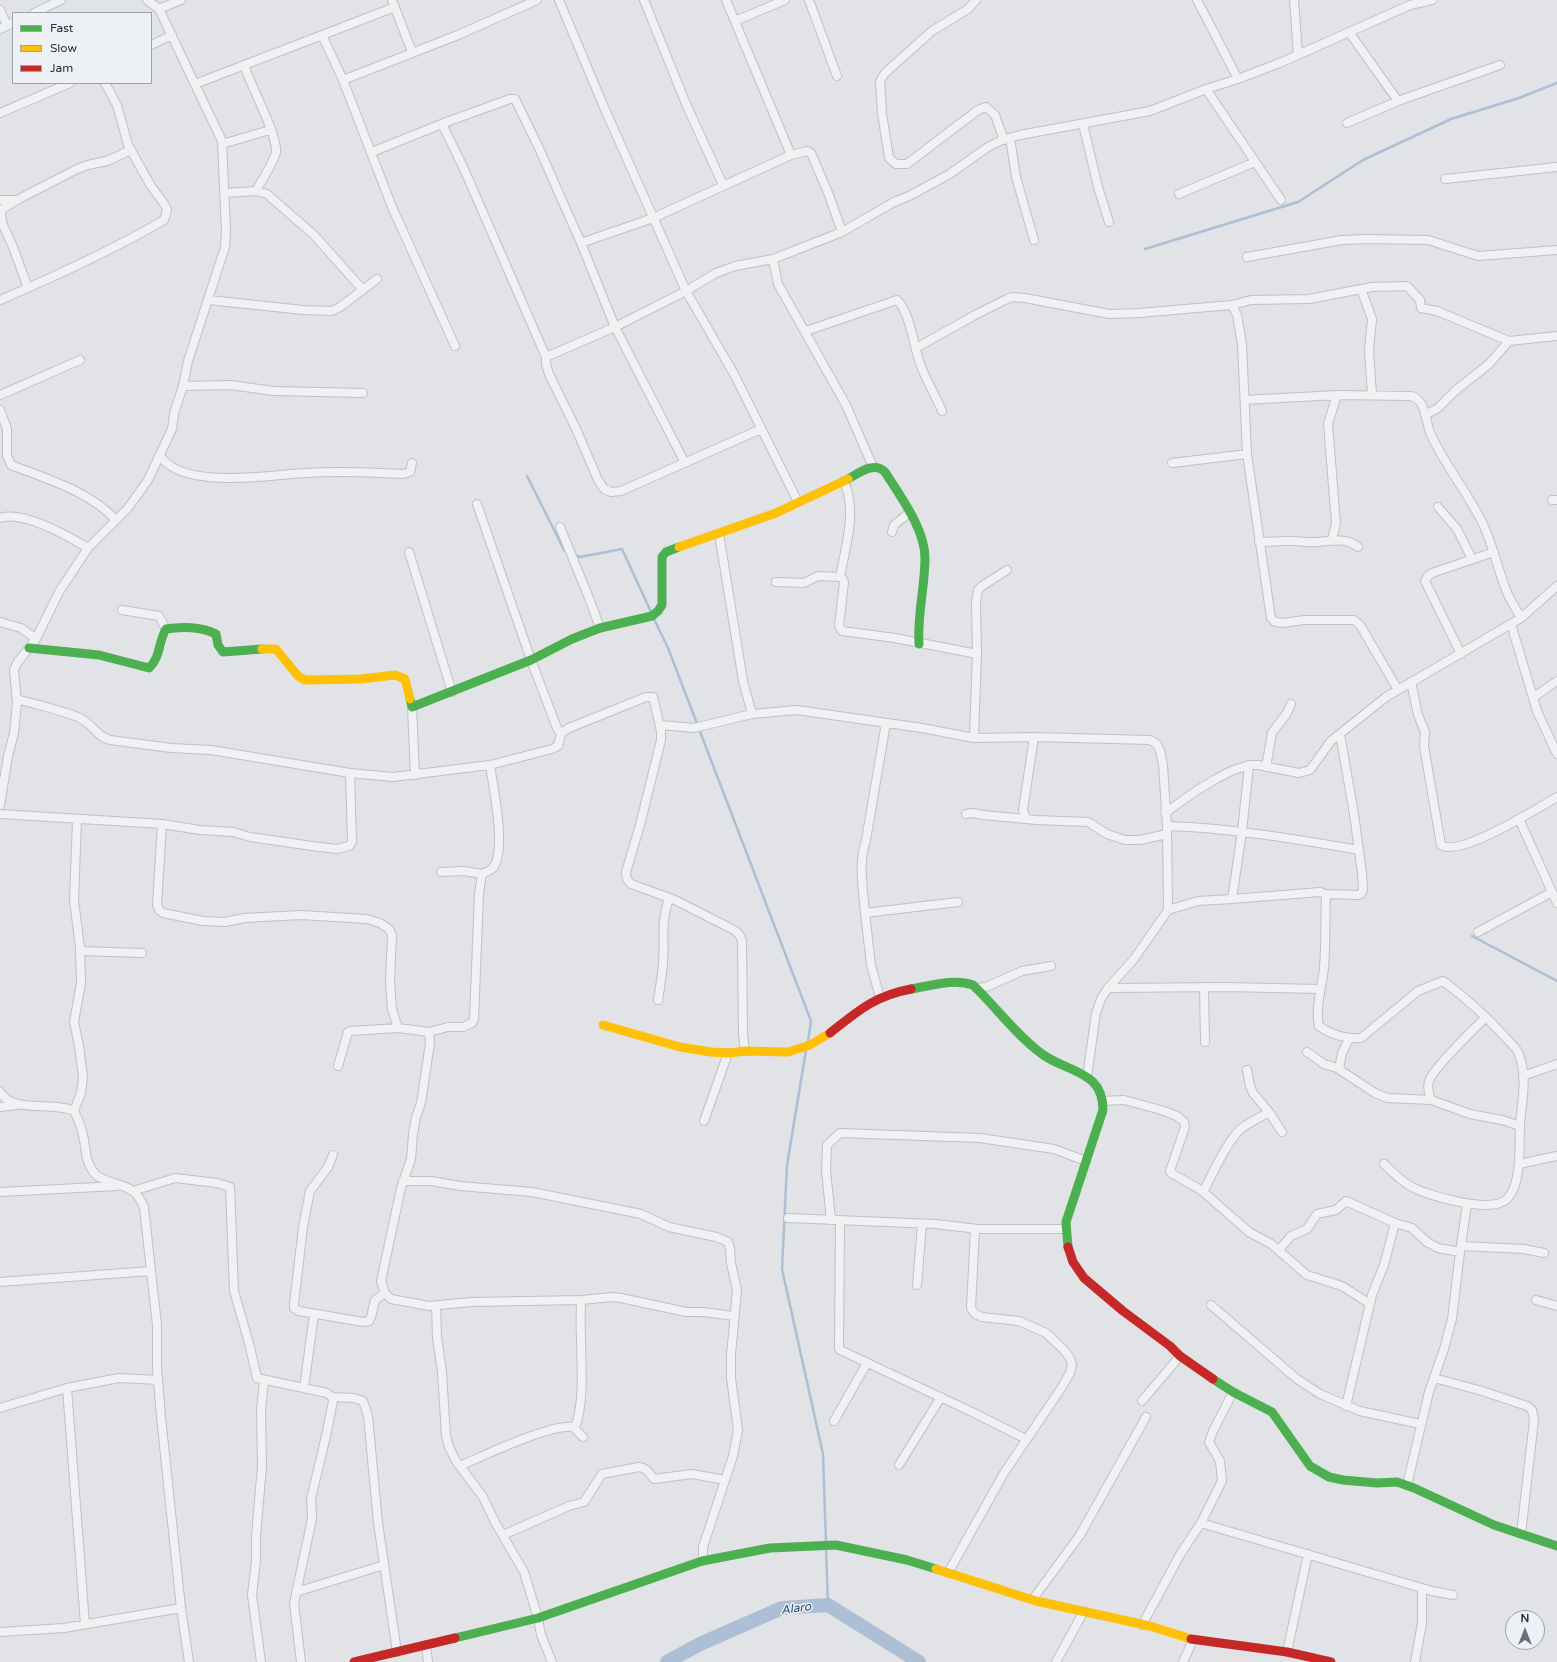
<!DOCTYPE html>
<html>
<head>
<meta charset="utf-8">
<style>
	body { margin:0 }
	#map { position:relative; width:1557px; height:1662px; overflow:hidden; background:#e1e3e6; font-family:"Varela Round",sans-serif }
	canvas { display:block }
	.legend { position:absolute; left:12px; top:12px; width:140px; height:72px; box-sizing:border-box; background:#edf1f6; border:1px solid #9da3ae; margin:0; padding:5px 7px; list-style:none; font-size:12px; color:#262f41 }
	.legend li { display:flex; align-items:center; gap:8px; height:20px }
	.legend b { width:20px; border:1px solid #9da3ae }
	.north { position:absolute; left:1505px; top:1610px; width:40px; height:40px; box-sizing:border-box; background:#edf1f6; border:1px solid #9da3ae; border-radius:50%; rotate:0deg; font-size:11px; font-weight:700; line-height:16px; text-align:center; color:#262f41 }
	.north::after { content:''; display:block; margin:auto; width:14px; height:18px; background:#676e7b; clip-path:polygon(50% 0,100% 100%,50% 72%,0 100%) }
</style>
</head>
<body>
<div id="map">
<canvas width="1557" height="1662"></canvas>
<ul class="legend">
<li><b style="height:5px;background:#4caf50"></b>Fast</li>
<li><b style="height:5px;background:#ffc107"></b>Slow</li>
<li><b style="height:5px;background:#c62828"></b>Jam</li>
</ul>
<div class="north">N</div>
</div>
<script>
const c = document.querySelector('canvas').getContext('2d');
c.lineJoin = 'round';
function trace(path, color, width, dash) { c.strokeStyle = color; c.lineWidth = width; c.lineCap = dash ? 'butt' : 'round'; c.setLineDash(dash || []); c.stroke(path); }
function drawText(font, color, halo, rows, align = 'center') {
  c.font = font + ' "Varela Round",sans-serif'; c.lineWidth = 3; c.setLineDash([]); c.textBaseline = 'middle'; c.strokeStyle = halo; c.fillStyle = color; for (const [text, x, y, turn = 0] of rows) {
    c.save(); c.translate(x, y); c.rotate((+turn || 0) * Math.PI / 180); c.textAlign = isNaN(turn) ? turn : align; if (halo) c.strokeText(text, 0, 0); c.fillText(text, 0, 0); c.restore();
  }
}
trace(new Path2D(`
	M1145,249L1298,202L1363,160L1451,119L1519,98L1557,83
	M527,476L564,550L568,552
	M574,555L580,557L622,549L651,612
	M654,619L668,648L811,1021L808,1042
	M1472,936L1557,981
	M806,1050L787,1165L782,1269L823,1454L826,1543
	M826,1548L828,1605`), '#acbfd4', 2.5);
trace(new Path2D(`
	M667,1662L700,1644L782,1608L828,1605L919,1662`), '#acbfd4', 14);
const street = new Path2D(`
	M392,0L412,52
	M559,0L603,105L686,291L734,374L798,502
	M644,0L686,104L723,185
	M726,0L791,155
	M809,0L837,76
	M976,0L968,9L932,31L885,73L880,81L882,113L889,158L896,164H907L978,110L986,107L995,115L1004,140
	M1197,0L1238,79
	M1294,0L1298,55
	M159,9L181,0
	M0,10L7,25
	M34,13L61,0
	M735,21L785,0
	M0,29L13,23
	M1349,32L1398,101
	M322,35L343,80L392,207L455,346
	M151,45L172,35
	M244,65C250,84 278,136 276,152C273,165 262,179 256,191
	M343,80L458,35L537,0
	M195,84L395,7
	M1206,89L1281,200
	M0,113L70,83
	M1347,123L1398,101L1500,65
	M442,124L464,169L546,357V364L549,374L577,431L598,480L604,489L611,492L621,491L761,429
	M1083,124L1098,187L1109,222
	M1010,138L1016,177L1034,240
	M222,144L270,130
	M372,152L449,121L510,99H515L538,146L581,243L615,327L685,463
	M1445,179L1557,167
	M225,193L256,191L267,194L314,235L363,290
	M1179,194L1255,162
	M0,200H16
	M581,243L653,218L791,155L807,151L811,153L829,195L842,232
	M1247,257L1342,240L1368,239L1428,240L1478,256L1557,250
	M773,259L778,284L846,405L873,467
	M28,288L13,247L3,225L1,215L2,209L17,200L77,169L88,165L107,161L131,150
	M1361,289L1372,319L1369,350L1372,395
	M0,300C56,276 111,251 164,220L167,210L165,205L151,186L128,145L117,105L105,83
	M209,300L303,310L332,311L340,307L377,279
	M1232,305L1237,315L1242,344L1247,454L1271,618L1275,622L1283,623L1304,620H1354L1360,625L1398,690
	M806,331L897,300C911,313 914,351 922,369C928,383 936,397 942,411
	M916,348L975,315L1005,300L1012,297L1025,298L1109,314L1139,313L1232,305L1251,300L1309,299L1372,287L1407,286L1420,300L1421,308L1437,311L1509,341
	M546,357L615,327L686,291L716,273L735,266L773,259L842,232L894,202L909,196L948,175L988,147L1002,140L1020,135L1150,111L1206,89L1238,79L1282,62L1410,5L1432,0
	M183,386L230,385L274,391L363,393
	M0,395L80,360
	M1245,400L1337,395L1411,396C1427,400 1425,422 1431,435C1445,465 1467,492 1482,522C1494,546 1498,573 1509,597C1513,604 1517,611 1521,618
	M0,410L7,429V456L11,465C47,479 89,491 116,520
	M1425,415L1438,408L1455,391L1489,364L1509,341L1557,336
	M159,455C162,458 164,461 168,464C196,487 271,475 305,473C337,471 370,472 403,474L410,472L412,463
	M1172,463L1247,454
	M1552,500H1557
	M477,504L531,660L557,728L561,733
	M1438,507L1457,529L1472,559
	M0,518C23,510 68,536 88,548
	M560,527L589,598L600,628
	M892,532L894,525L909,513
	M719,534L743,681L752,714
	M1332,540L1336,523L1328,424L1337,395
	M1259,541C1269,543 1275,541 1284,541C1295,540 1305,543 1316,542C1331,541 1345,537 1358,547
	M409,552L452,692
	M840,577C846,544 857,513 844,481
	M776,582L804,583L818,576L840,577L843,579L844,582L839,626L842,631L895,638L977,654
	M122,610L159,616L166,629
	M0,622L21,628L36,639
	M1511,624L1537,711L1557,754
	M1461,654L1425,581L1428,576L1432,573L1494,552
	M1411,682L1418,715L1425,732L1424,746L1441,845C1459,858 1538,808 1557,797
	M1534,697L1557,681
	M17,699C37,705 58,709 78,717C92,723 97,737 110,740L171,748L211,750L350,773L393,777L490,765
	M412,707L415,775
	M660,725L694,728L752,714L797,710L922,728L974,738L1034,737L1150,740L1157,744L1160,751L1163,765L1167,826L1168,910L1134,959L1108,988L1101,999L1096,1013L1087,1077
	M974,738L977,654L976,602L978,590L982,586L1007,570
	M1266,767L1272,733L1287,713L1291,704
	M0,805L8,756L14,733L17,703L14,670L17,663L36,639L59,592L88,548L128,508L148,480L172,429L174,413L183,386L188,361L225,247L226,231L222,141L159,9L147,0
	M1165,813L1196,791L1214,780L1231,771L1249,765H1258L1299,773L1310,770L1331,741L1386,697L1521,618L1557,586
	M0,814L162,824L200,830L233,832L250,837L312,846L337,849L349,846L352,842L350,773
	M966,814L973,813L983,815L1037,820L1088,822L1107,834L1125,840H1140L1167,834
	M1026,819L1023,810L1034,737
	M1519,819L1557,903
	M162,824L157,905L159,910L163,913L203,921L225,922L244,918L301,915L367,919L380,923L389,929L392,935L390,981L392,1009L398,1028
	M1167,826C1231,828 1295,839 1359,850
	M441,872L464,871L482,874
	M1326,894C1325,918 1326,943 1324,968C1322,987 1315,1007 1319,1026C1331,1035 1347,1039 1361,1038L1418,991L1443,981C1466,998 1487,1017 1506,1038C1510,1042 1515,1047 1518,1052C1528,1075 1522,1101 1520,1124C1519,1145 1522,1182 1508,1198C1493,1215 1429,1196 1412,1187C1401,1182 1392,1171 1384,1164
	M1232,899L1242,832L1249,765
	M1168,910L1198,901L1232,899L1320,892L1326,894L1358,895L1361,894L1363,890L1362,873L1354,814L1340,734
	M865,913C863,887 858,865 866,840L886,723
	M1478,932L1552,892
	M80,951L142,953
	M1204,987L1205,1042
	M976,988L986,987L1022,971L1051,966
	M1108,988L1226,987L1320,989
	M880,998L871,965L865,913L958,902
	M658,1000C660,988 662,976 663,963C665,937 660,925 669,898
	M429,1032L430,1043L421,1103L416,1117L413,1134L411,1159L401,1188L381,1281L385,1293L391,1299L429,1306L471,1302L581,1300L612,1297L621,1298L686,1312H703L734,1316
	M1307,1052L1324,1064L1337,1068L1375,1093L1387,1098L1431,1100L1470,1114L1502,1120L1520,1126
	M338,1066L348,1032L351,1031L398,1028L429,1032L448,1027H463L472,1023L474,1019L479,894L482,874C486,872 490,871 493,868C507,850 493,787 490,765L552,749L558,746L561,733L569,728L646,697H653L661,731V740L640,825L626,872C626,877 627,881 631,884L675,900L734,930L739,934L742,941L743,1034L745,1051
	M1339,1069L1342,1053L1349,1039
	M1247,1070L1250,1086L1253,1093L1269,1112L1282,1132
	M1523,1076L1557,1064
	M0,1092C13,1114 52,1101 74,1111C79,1120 82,1129 84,1140C86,1153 86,1163 95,1174C97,1177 102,1178 106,1180C125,1188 134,1185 144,1207L157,1325V1368L161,1417L181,1608L189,1662
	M1431,1100C1429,1094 1427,1087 1429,1081C1433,1068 1475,1028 1486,1017
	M1103,1101L1124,1100L1161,1110L1177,1116L1184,1122L1185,1127L1170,1171L1171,1173L1201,1190L1249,1232L1271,1244L1307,1275L1342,1286L1370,1304
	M0,1107L17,1105
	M74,1111L81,1093L83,1077L79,1046L74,1022L81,983L80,948L74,900L77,820
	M704,1121L728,1053
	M333,1155L328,1167L310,1191L303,1227L294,1304V1308L299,1311L363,1322L369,1321L371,1317L375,1300L385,1293
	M1519,1164L1557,1156
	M403,1181H431L460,1186L532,1192L641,1214L669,1227L716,1237L728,1242L730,1248L731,1263L737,1290L731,1355V1378L738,1430L733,1456L703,1547V1561
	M133,1191L175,1178L217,1183L230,1187L234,1291L249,1343L257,1378L327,1393L332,1397L333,1401L326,1436L311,1499L312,1519L294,1603L301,1662
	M0,1192L117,1186
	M1203,1192C1212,1175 1228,1139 1242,1128C1250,1122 1261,1117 1269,1112
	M788,1218L935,1224L978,1229H1066
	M831,1220L826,1170L827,1145L840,1133L980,1138L1054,1149L1086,1161
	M840,1220L839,1348L840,1350L972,1412L1026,1439
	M1461,1246L1524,1249L1544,1253
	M1279,1250L1291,1236L1307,1229L1317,1214L1336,1210L1346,1201L1395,1223L1412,1228L1427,1242L1438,1248L1460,1252
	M0,1282L151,1271
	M917,1285L922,1224
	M1536,1300L1557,1306
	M436,1305L437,1337L442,1372L446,1436L449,1447L456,1461L483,1497L495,1522L524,1572L538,1618L541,1635L552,1662
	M1211,1305L1297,1379L1320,1394L1360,1411L1420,1424
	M1434,1378L1482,1391L1527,1406L1532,1410L1534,1420L1521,1534
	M67,1388L85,1624
	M304,1388L314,1314
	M332,1397L354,1398L363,1401L368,1416L378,1523L397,1652
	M1142,1401L1180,1356
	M1346,1406L1372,1295L1384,1265L1395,1223
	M0,1408L67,1388L98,1382L119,1378L158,1380
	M834,1421L867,1363
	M575,1428C585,1399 581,1366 581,1335C580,1323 581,1312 581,1300
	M899,1465L941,1397
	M460,1466C483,1456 552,1423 573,1427L583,1437
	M1407,1485L1429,1392L1444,1349L1452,1319L1460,1252L1467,1204
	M1201,1523L1432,1591L1453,1595
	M503,1535L569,1506L584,1502L602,1474L639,1467C647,1468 649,1473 654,1479L692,1474L725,1480
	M948,1573L1004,1473L1060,1390L1070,1373L1072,1365L1070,1358L1063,1349L1046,1333L1019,1321L982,1317L975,1314L971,1308L975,1229
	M296,1592L384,1565
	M1033,1599L1080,1535L1146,1417
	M1142,1625L1181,1553L1201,1523L1222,1481L1220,1461L1209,1442L1213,1431L1233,1392
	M0,1632L64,1628L181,1608
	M426,1645L428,1662
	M1287,1652L1308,1554
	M261,1662L252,1595L256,1561V1536L262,1466L261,1410L264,1380
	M1056,1662L1084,1611
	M1183,1662L1193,1640
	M1415,1662L1422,1623V1588`);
trace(street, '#bfc1c4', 10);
trace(street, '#f0f1f3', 8);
trace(new Path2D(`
	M848,479C859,473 874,461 885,472C900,496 925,529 925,558C925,587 917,615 919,644
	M29,648L99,655L149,668C161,657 158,642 166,629C182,626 202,627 216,634L218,645L223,652L262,649
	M410,699L412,707L531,660L572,639L600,628L652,616L658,611L662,605V557L666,552L679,547
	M911,989C930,986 954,978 973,985C996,1007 1016,1035 1042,1054C1058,1066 1079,1069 1093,1082C1101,1090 1103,1099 1103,1110L1066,1222L1068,1247
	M1213,1379L1233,1392L1272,1412L1310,1466L1329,1477L1343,1480L1377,1483L1397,1482L1414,1488L1494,1525L1557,1546
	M455,1638L538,1618L702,1561L770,1548L836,1545L907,1560L936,1569`), '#4caf50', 9);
trace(new Path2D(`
	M679,547L776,513L848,479
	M262,649H276L298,676L305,680L361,679L395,675L405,679L410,699
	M603,1025L680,1047L711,1052L729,1053L745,1051L788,1052L810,1045L830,1033
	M936,1569L1036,1601L1150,1626L1191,1639`), '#ffc107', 9);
trace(new Path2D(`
	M830,1033C858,1011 874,996 911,989
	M1068,1247L1073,1262L1084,1278L1123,1311L1170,1346L1180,1356L1213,1379
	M1191,1639L1287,1652L1331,1662
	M354,1662L455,1638`), '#c62828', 9);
drawText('italic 12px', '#2c4d79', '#edf1f6', [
	["Alaro",796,1609,-8]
]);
</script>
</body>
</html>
